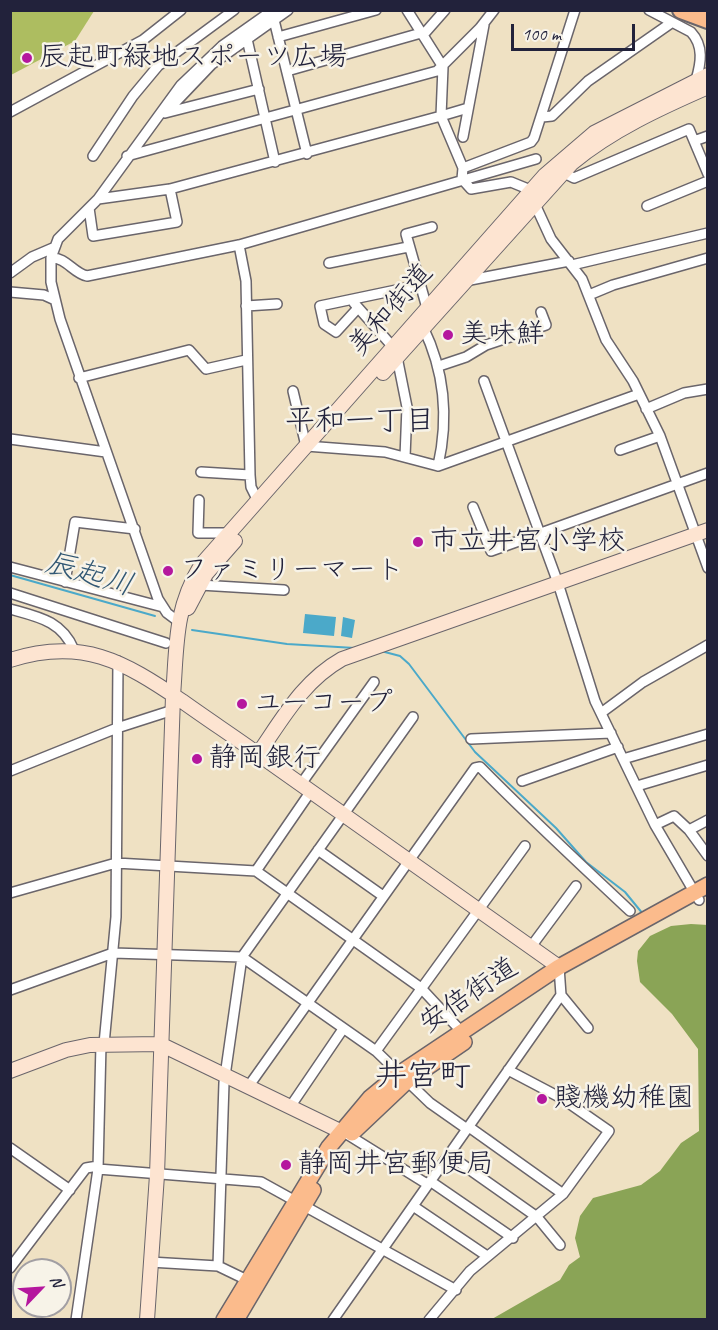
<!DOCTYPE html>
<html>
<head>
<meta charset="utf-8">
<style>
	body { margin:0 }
	#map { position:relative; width:718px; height:1330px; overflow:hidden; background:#efe1c3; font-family:Caveat,sans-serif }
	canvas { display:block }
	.frame { position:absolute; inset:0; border:12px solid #22223b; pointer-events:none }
	.north { position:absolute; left:12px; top:1258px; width:60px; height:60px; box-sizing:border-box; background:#f7f3e8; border:2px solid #a29fa3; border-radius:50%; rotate:65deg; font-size:16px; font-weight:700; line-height:24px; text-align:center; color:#22223b }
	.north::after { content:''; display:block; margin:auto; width:21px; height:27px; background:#b5179e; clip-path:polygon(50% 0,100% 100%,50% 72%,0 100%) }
	.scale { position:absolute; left:511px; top:24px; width:124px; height:27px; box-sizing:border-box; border:3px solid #22223b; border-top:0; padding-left:8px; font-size:18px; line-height:21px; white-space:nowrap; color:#22223b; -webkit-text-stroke:4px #f7f3e8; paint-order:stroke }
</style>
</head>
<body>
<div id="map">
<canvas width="718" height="1330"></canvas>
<div class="frame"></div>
<div class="north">N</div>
<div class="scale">100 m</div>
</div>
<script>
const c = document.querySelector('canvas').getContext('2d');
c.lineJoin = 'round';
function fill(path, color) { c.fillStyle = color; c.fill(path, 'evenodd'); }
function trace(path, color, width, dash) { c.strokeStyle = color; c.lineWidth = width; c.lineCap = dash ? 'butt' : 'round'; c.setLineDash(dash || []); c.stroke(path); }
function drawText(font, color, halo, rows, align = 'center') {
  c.font = font + ' Caveat,"Klee One",sans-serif'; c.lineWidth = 5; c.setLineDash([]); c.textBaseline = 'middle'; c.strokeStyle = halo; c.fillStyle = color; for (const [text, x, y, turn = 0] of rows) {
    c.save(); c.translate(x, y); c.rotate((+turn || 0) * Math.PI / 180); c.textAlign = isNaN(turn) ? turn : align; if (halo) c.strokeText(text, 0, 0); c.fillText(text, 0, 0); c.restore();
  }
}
fill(new Path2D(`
	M11,10H93L94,11L75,41L11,75Z`), '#adbd60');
fill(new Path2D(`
	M691,924L708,925L707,1319H492L560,1280L569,1265L580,1257L575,1238L580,1216L593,1198L641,1185L660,1171L681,1143L699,1131L698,1049L672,1014L640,982L637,961L638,951L650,936L671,926Z`), '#8aa456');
fill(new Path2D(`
	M305,614L336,617L334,636L303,633Z
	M343,617L355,620L352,638L341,636Z`), '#4ba9c9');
trace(new Path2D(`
	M10,575L155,616
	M192,630L287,644L355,648
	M381,651L400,656L409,664L475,752L556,828L586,862L625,892L643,914`), '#4ba9c9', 2);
const street = new Path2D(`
	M575,10L534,138L531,142L463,168L462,179L471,189L511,182L528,189L551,239L582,279L606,340L633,381L660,436L708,568
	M649,10L691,32C704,46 701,63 696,80L698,84
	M274,20L307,154
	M423,35L445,10
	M278,37L376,10
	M247,39L275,162
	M287,71L421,33
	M171,107L212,64L288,10
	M10,112L143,40L181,10
	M165,113L259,89
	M542,117L552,116L588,81L671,23
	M463,137L484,25
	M694,141L708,136
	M93,156L133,96L158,66L234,10
	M127,156L437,71L480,28L494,10
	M463,168L441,116L468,108
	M562,172L574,178L689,129L708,174
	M98,199L170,189L441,116L443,67L407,10
	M647,206L708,181
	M89,208L93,236L177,222L170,189
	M239,245L246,281L250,475L251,487L258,501
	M51,258C66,257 73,273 87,276L239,245L536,159
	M329,263L408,247
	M572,265L708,233
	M10,273L32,257L53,248
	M465,281L569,261
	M10,292L44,295L55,300
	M589,295L613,285L708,258
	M354,303L393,347
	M246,306L277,304
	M358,308L336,332L324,324L320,306L420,285
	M427,308L406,234L432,227
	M423,327C445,372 449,417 438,466
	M397,357L407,407L405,457
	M439,366L466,357L486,345L546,325L541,312
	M79,378L189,350L206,369L246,360
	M484,381L558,583L595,701L655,825L699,900
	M293,391L306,446L385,452L438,466L639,394
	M646,409L684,393L708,389
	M10,439L106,452
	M620,450L660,436
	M201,472L250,475
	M199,500L198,533H229
	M473,507L491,551L708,473
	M10,567L163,607
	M65,582L75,522L135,529
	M200,585L284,590
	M10,593L166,643
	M10,609C39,617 62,621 74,650
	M179,622L167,613L158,599L60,319L51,282V258L58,239L98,199L181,85L222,46L273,10
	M601,713L643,682L708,645
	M471,739L611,733
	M623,759L708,734
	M10,771L117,728L173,710
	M522,781L618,747
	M301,784L374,682
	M637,786L708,765
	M655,825L674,816L689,830L708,856
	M689,830L708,820
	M318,850L383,896
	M256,871L311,791
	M10,893L116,863L256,871L421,988L461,1031
	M530,948L576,886
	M10,990L113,953L242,957L376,1051L430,1103L467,1129
	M561,995L588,1028
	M104,1044L116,917L118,661
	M376,1051L525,846
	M248,1087L475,768L480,767C529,817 579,863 630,911
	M290,1107L343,1029
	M469,1127L563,1194
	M345,1133L427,1184
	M10,1148L70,1190
	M449,1155L537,1217L560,1245
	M98,1169L261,1182L456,1290
	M430,1181L513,1238
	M413,1206L487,1256
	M150,1262L218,1266
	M10,1268L86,1168L98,1166
	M247,1280L218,1266L224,1083L242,957L413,717
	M76,1320L98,1169L101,1044
	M333,1320L561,995L559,967
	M429,1320L470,1271L563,1194L609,1131L563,1099L508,1070`);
const secondary = new Path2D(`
	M383,373L572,163C612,130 660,108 708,87
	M188,608L206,574L235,541
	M10,660C82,637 123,661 182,701C207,719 233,736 258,754C283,718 303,681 342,659L708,530
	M258,754L559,967
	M10,1071L66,1050L90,1045L160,1044L340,1131
	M147,1320L157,1175L173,696C177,645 174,610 201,565L545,175L594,133L708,75`);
const primary = new Path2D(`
	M352,1133L407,1081L464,1042
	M224,1320L329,1147L370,1098L399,1074L559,967L708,885
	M236,1320L313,1190`);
const highway = new Path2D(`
	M681,10L708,20`);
trace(street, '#6a656b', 12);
trace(secondary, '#6a656b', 16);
trace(primary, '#6a656b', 18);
trace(highway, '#6a656b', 20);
trace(street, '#fff', 9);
trace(secondary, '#fde4d1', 14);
trace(primary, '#fbbb8c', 15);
trace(highway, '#fbbb8c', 16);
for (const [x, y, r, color] of [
	[27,58,6,"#b5179e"],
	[448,335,6,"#b5179e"],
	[418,542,6,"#b5179e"],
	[168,571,6,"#b5179e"],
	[242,704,6,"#b5179e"],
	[197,759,6,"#b5179e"],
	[542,1099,6,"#b5179e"],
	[286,1165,6,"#b5179e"]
]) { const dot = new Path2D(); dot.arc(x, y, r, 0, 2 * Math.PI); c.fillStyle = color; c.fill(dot); trace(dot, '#f7f3e8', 2); }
drawText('28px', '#22223b', '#f7f3e8', [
	["辰起町緑地スポーツ広場",39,58],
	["美味鮮",460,335],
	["市立井宮小学校",430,542],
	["ファミリーマート",180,571],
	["ユーコープ",254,704],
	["静岡銀行",209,759],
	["賤機幼稚園",554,1099],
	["静岡井宮郵便局",298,1165]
], 'left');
drawText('28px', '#22223b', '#f7f3e8', [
	["美和街道",391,310,-49],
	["安倍街道",469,996,-34]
]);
drawText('30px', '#22223b', '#f7f3e8', [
	["平和一丁目",360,422]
]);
drawText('italic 30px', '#325874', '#f7f3e8', [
	["辰起川",89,575,16]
]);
drawText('32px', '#22223b', '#f7f3e8', [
	["井宮町",423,1077]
]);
</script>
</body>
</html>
